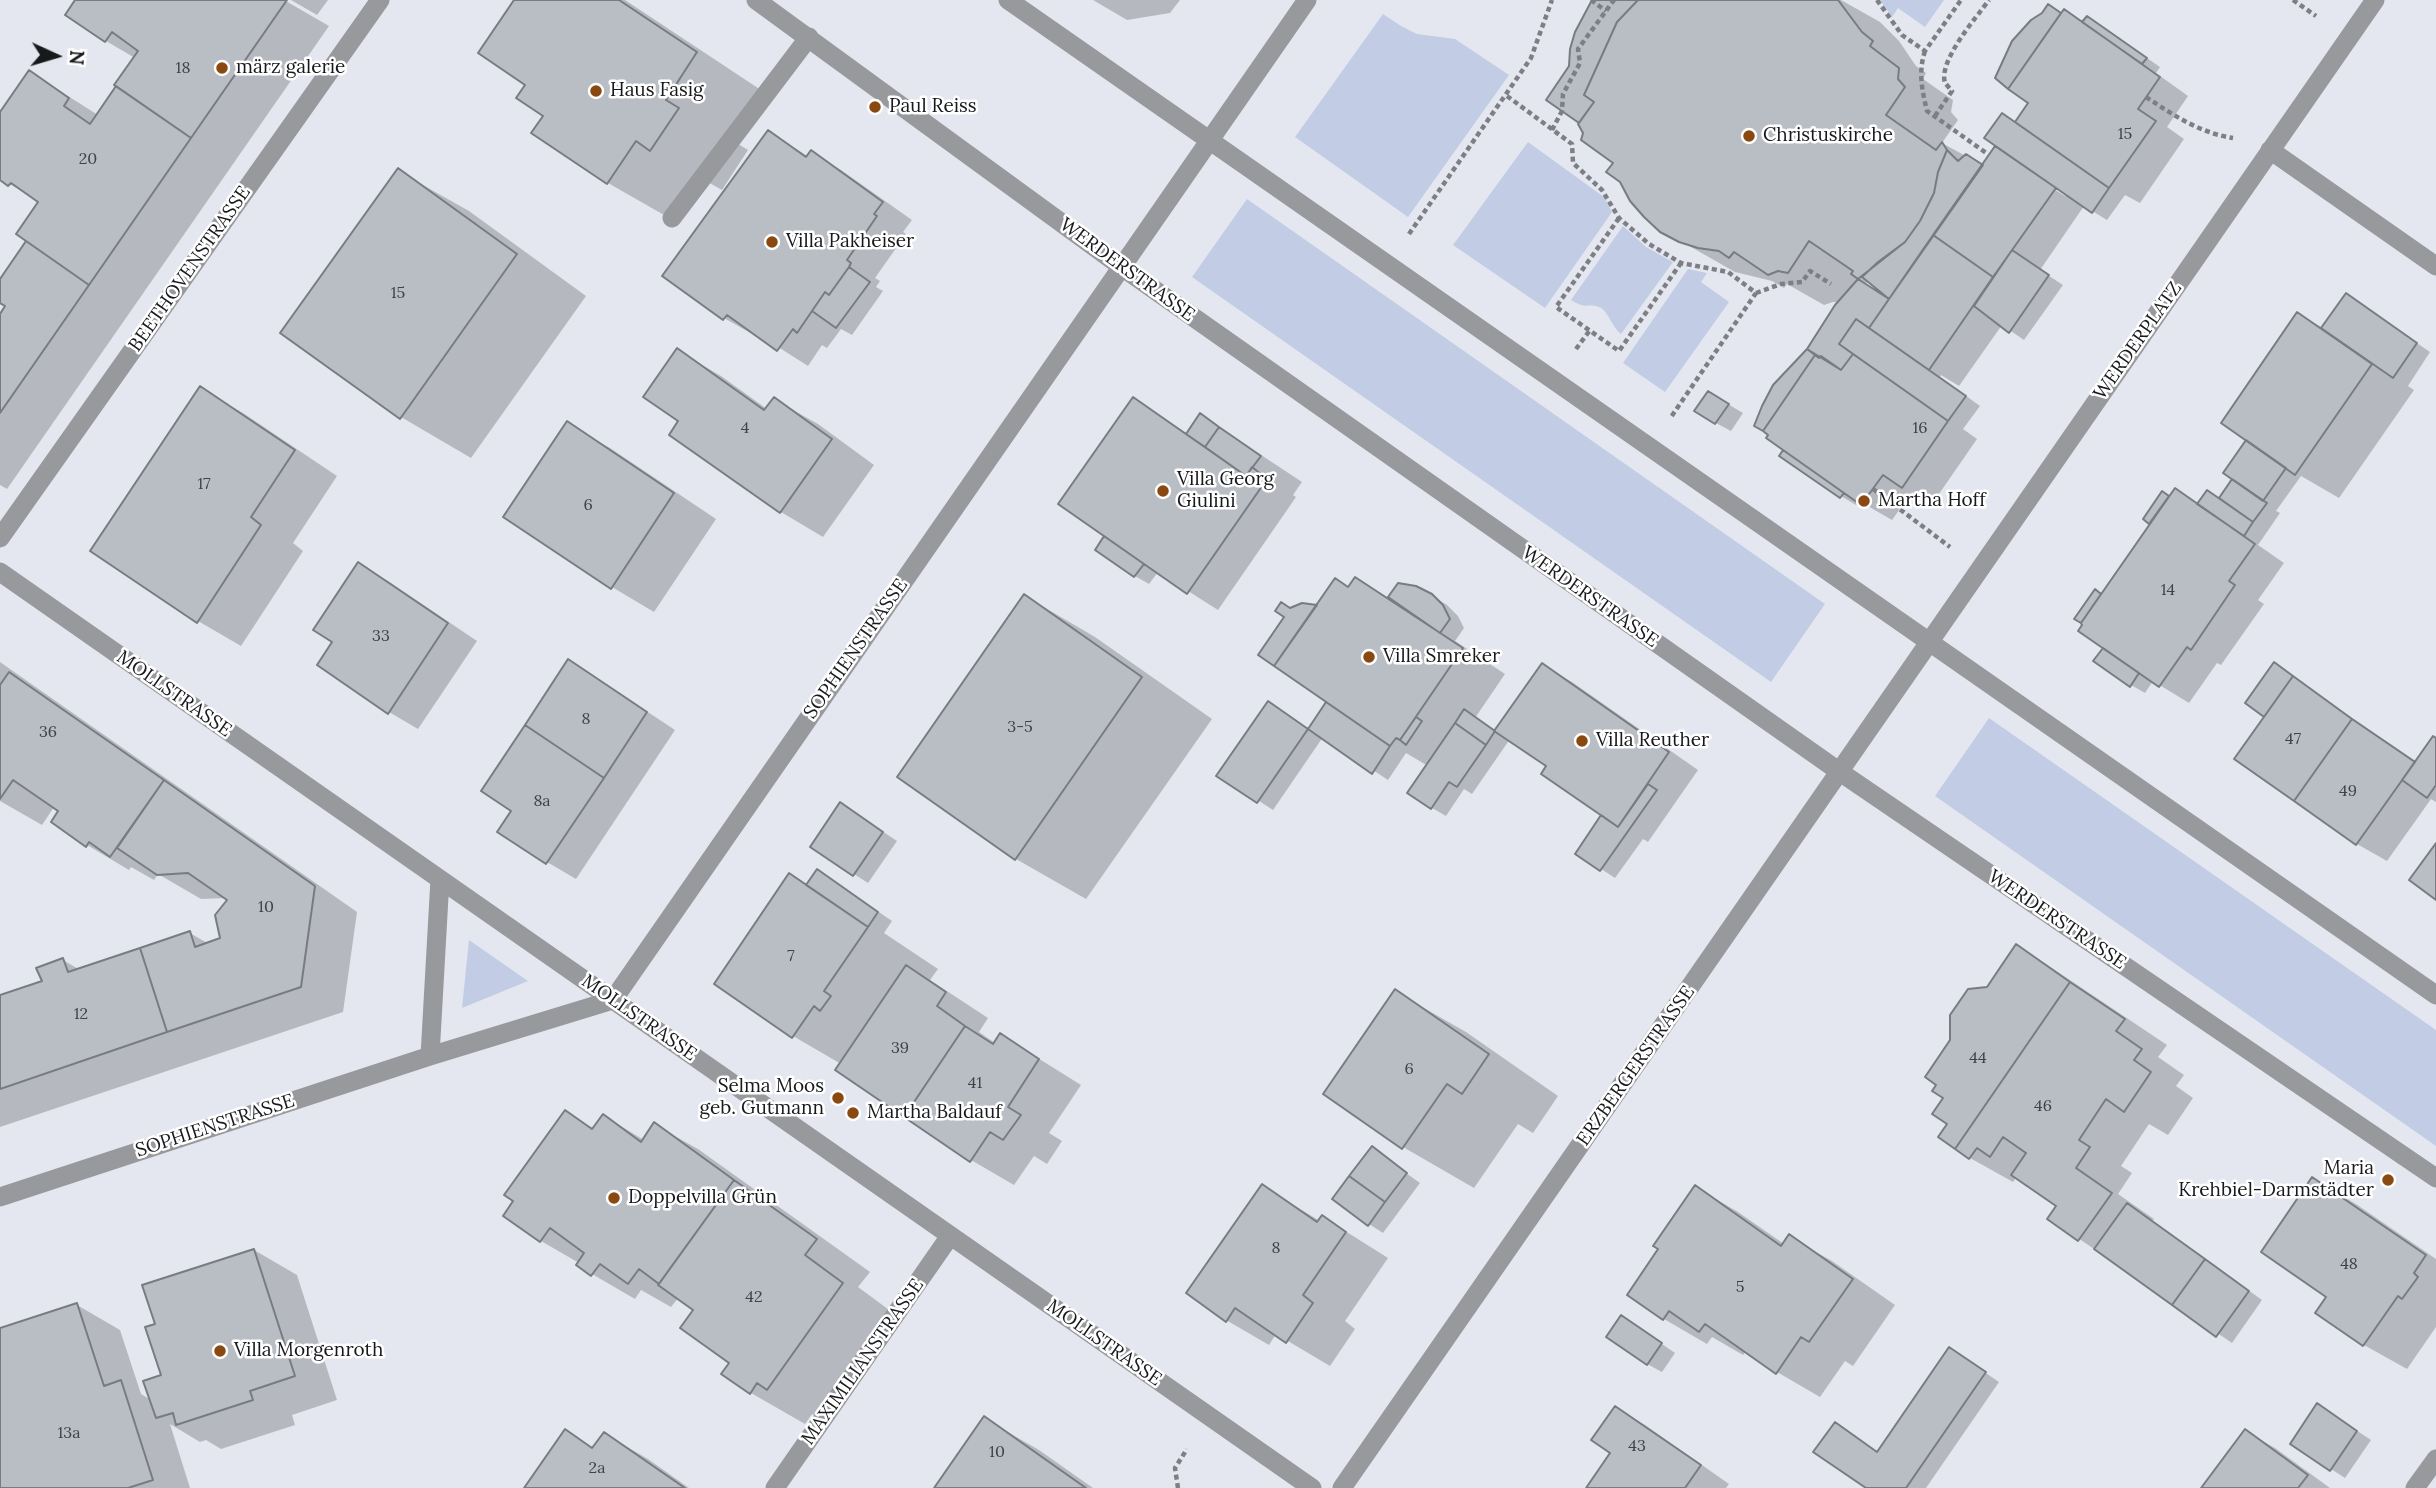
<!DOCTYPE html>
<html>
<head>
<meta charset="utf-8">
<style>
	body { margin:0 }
	#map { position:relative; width:2436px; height:1488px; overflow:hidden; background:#e4e7ef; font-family:Lora,serif }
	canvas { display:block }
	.north { position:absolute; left:21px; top:21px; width:70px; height:70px; -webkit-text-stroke:5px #fff; paint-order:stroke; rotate:94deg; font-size:19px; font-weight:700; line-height:28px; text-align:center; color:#18191c }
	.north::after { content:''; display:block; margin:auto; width:24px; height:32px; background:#18191c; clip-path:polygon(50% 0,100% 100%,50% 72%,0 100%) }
</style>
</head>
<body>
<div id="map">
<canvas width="2436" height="1488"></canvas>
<div class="north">N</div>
</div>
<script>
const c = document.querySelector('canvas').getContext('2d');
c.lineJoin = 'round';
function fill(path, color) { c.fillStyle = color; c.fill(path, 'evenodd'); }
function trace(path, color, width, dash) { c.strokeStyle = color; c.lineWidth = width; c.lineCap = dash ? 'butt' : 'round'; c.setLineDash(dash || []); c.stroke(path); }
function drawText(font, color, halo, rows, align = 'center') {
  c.font = font + ' Lora,serif'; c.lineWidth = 5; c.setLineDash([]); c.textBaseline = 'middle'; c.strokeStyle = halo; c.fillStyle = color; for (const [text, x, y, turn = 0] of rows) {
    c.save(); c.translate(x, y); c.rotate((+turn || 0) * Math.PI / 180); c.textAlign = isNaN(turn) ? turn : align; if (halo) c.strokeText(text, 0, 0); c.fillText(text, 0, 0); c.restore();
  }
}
fill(new Path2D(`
	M1880,0H1944L1925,27L1898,8L1892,17Z
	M1383,14L1401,26L1417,34L1455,39L1509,75L1408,217L1295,137Z
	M1528,142L1604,197L1612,212L1545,308L1453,245Z
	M1247,199L1825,604L1771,682L1192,277Z
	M1623,226L1646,247L1673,262L1621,334C1611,326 1608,310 1599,307C1587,303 1587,310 1571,300Z
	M1688,269L1707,273L1701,282L1729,302L1665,392L1623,363Z
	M1989,718L2436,1030V1146L1935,796Z
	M469,940L528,981L462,1008Z`), '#c2cde5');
fill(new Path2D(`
	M77,0H284L329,26L7,489L0,485V317L8,306L0,301V282L29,241L40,202L0,178V115L30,72L98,115L135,58L106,41Z
	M291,0H328L317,15Z
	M516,0H625L767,94L735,142L748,150L722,190L706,181L678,223L608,183L533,133L545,115Z
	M1093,0H1180L1170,13L1127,20Z
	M1594,0H1841L1880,22L1899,41L1916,66L1926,73L1923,79L1953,100L1951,112L1958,120L1942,143L1984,166L2006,155L2016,123L2030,103L1997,78L2049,7L2062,14L2064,11L2084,23L2102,27L2160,67L2156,73L2188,96L2167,127L2184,139L2140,203L2125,195L2107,220L2084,206L2040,270L2063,285L2024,340L2002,325L1959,386L1941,375L1940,377L1980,406L1963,429L1977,439L1932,504L1912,492L1892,520L1859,501L1856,505L1841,496L1782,455L1786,450L1808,350L1840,302H1833L1824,305L1787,284L1784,288L1772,281L1735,272L1661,230L1616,162L1584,132L1571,66ZM2049,182L2067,193L2065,196L2047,185ZM1867,282L1886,295L1885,297L1866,284Z
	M769,132L809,157L812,153L841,170L912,220L903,232L906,234L875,278L880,281L876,287L883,291L852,335L841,329L827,348L822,345L808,366L756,333L754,335L724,318Z
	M398,171L469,211L586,296L471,458L401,417Z
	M2346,295L2430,352L2408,386L2414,390L2339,498L2301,476L2276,511L2280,513L2258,545L2284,563L2258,600L2264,604L2221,665L2217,663L2189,703L2153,681L2145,693L2131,685L2110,654L2085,624L2076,618L2095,592L2102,596L2152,523L2145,518L2162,493L2170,498L2175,490L2199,504L2220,499L2234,479L2298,314L2323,328Z
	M678,351L721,376L767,409L775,400L818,424L874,465L823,537L781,512L680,421Z
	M200,389L243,413L337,476L293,543L303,551L241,646L198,621Z
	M1709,393L1743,413L1731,431L1716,423Z
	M1133,399L1188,434L1234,437L1302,482L1293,495L1296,497L1218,610L1158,572L1149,584L1135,576L1104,538Z
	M567,424L610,448L716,519L654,612L612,587Z
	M358,564L388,581L477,641L418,729L389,712L334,642Z
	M1355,579L1389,598L1399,585L1431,595L1447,605L1458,616L1464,628L1455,641L1505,674L1475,718L1496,732L1542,665L1572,682L1698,770L1648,842L1643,839L1615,878L1577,853L1604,815L1549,766L1510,739L1472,794L1464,789L1446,816L1432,808L1428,766L1406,753L1388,780L1323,737L1273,810L1219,775L1283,712L1309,730L1328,701L1291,609L1317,607L1349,588Z
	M1025,596L1095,637L1212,719L1086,899L1016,859Z
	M0,662L357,912L343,1012L0,1127V997L44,982L63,960L80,970L190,933L209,944L222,940L229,899L227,898L201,899L158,874L154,880L131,867L129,870L87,845L61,811L54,807L42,825L0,801Z
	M569,662L598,679L675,730L576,879L547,862Z
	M2307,687L2417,762L2436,740V802L2431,799L2387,861L2357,844L2236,758Z
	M855,813L897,841L868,883L854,874Z
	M832,880L892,921L884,933L938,969L930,980L988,1018L979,1032L995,1043L1001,1035L1081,1085L1049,1133L1062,1141L1047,1164L1034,1156L1014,1185L971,1160L841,1064L793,1036L808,886Z
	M2017,947L2046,964L2167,1045L2158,1057L2184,1075L2176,1086L2193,1098L2168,1135L2149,1124L2121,1166L2132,1173L2118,1194L2154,1219L2152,1221L2262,1300L2232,1343L2050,1219L2059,1205L2017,1176L2013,1182L1970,1158L1941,1137L1950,1124L1945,1098L1988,988Z
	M1396,992L1466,1032L1558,1096L1533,1133L1518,1124L1474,1188L1403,1147Z
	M566,1113L594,1129L604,1116L644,1140L655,1125L698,1149L870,1272L858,1287L896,1315L822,1420L812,1414L805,1424L751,1393L724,1373L732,1363L695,1310L679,1297L671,1307L641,1290L635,1299L592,1274L579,1263L541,1241L506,1215Z
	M1372,1149L1420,1183L1383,1233L1369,1224Z
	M2313,1179L2356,1204L2436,1259V1327L2407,1369L2364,1345L2317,1312L2328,1296Z
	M1262,1186L1320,1221L1323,1217L1388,1258L1345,1321L1355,1329L1330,1366L1276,1334L1269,1345L1226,1320Z
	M1695,1187L1738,1212L1784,1244L1789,1237L1832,1261L1895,1305L1853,1366L1845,1361L1820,1397L1777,1372L1746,1351L1743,1355L1712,1337L1707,1344L1664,1319L1629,1294L1661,1249Z
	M254,1250L297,1275L337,1400L292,1415L295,1425L221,1449L206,1440L200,1442L170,1424L190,1488H0V1330L77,1305L120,1330L141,1394L151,1400L163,1377L157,1325Z
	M1636,1326L1675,1353L1662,1372L1647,1364Z
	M1964,1358L1999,1382L1926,1488H1869L1850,1433L1878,1453Z
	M2318,1405L2371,1440L2345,1478L2331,1469Z
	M1615,1408L1645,1425L1729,1484L1726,1488H1589L1613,1453Z
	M985,1419L1039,1450L1093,1488H936Z
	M565,1431L594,1448L605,1434L648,1459L689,1488H526Z
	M2245,1431L2275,1448L2330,1488H2204Z`), '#0003');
const building = new Path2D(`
	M75,0H287L191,138L114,85L138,51L112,32L105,42L65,15Z
	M514,0H619L697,52L666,100L679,108L650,151L636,141L607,184L531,133L543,116L516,98L525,85L478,53Z
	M1592,0H1638L1617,22L1584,95L1594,102L1579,123L1546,100L1569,66L1570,49L1575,32Z
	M1638,0H1838L1862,32L1873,41L1870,46L1899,68L1898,79L1905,87L1886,115L1936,150L1942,142L1947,150L1938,172L1934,193L1920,221L1905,242L1858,279L1851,274L1853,271L1809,241L1788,273L1778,271L1768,275L1734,252L1729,258L1719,251L1698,248L1679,242L1660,232L1644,217L1630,201L1620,182L1606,172L1613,163L1581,140L1583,133L1578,124L1594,102L1584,95L1617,22Z
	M2048,4L2061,13L2008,89L1995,78L2012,41L2031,20L2042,13Z
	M2064,9L2160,77L2138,109L2156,121L2109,188L2015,122L2028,103L2008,89Z
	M2087,16L2147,58L2142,64L2082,22Z
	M29,70L69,98L64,106L90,124L116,86L191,138L89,285L16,234L38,202L11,183L8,186L0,180V112Z
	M2002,113L2109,188L2092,213L1984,138Z
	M768,130L806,157L811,150L883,202L874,214L877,216L847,260L851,263L849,267L829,295L825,292L797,333L793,329L777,351L727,315L723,320L662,276Z
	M1995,146L2056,188L1993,277L1933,235Z
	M1947,150L1958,161L1966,154L1983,165L1889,299L1862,277L1878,262L1905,242L1920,221L1934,193L1938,172Z
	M398,168L517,254L400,419L280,333Z
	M1933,235L1993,277L1929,370L1869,328Z
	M26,241L89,285L0,413V314L5,306L0,303V279Z
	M2012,250L2049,275L2009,333L1974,306Z
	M849,267L870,282L836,328L812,311L825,292L829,295Z
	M1858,279L1889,299L1869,328L1856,319L1839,344L1853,354L1841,370L1807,349L1835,305Z
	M2346,293L2417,343L2393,378L2321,328Z
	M2297,312L2372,364L2295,475L2221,423Z
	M1856,319L1966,396L1948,421L1839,344Z
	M677,348L764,410L774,397L832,439L780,513L669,435L678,421L643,397Z
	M1807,349L1815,355L1763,431L1754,426L1762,406L1773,385Z
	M1853,354L1948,421L1902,488L1883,475L1861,505L1766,438L1768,435L1763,431L1815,355L1819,358L1821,356L1841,370Z
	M200,386L295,450L251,517L261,525L197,623L90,551Z
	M1708,391L1729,404L1715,424L1694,411Z
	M1133,397L1246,476L1252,467L1267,479L1187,594L1058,504Z
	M1200,413L1219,427L1205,447L1186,434Z
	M567,421L674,493L611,589L503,517Z
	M1219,427L1261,456L1246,476L1205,447Z
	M2246,440L2286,468L2263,501L2223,473Z
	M1783,450L1844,493L1840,498L1779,456Z
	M2232,479L2267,503L2253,522L2219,498Z
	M2175,488L2255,544L2229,581L2235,585L2191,650L2187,647L2159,687L2078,631L2082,625L2081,623Z
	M2207,490L2253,522L2244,536L2197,504Z
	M2162,491L2169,496L2149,524L2143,519Z
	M1104,536L1144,564L1134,577L1095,550Z
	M358,562L448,623L388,714L317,665L332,642L313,630Z
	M1355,577L1463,648L1400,740L1396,738L1390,746L1274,666L1335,578L1348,587Z
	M1398,583L1416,586L1432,594L1443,605L1450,619L1440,633L1388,597Z
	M2095,589L2101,594L2081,623L2074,619Z
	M1024,594L1142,677L1015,860L897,777Z
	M1281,602L1290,608L1302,603L1317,605L1274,666L1258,655L1284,617L1275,611Z
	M2103,648L2139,673L2130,687L2093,661Z
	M568,659L647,712L604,778L525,725Z
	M2274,662L2293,676L2264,717L2245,703Z
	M1542,663L1669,752L1618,827L1541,774L1546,766L1494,731Z
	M9,672L164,780L110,857L89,842L86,847L51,822L58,811L13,780L0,799V685Z
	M2293,676L2352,719L2294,801L2234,759Z
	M1268,701L1308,729L1257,803L1216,776Z
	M1326,702L1390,746L1372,774L1308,729Z
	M1464,709L1495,731L1486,745L1455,723Z
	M1416,717L1422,721L1406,745L1400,740Z
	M2352,719L2415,762L2356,845L2294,801Z
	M1455,723L1486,745L1457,787L1449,782L1431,809L1407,793Z
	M525,725L604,778L546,864L497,832L511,811L481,791Z
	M2433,736L2436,738V785L2427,798L2402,780Z
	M164,780L315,886L301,987L167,1032L140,948L190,931L195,947L220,938L215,915L227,900L188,873L157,875L117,848Z
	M1648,784L1657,790L1600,871L1575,854L1601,815L1618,827Z
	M840,802L883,832L853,876L810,847Z
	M2436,843V900L2409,880Z
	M817,869L878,912L868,927L806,885Z
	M789,873L868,927L824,991L831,996L820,1011L814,1006L792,1038L714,984Z
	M2016,944L2070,982L1955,1149L1938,1137L1947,1124L1932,1114L1943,1098L1932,1091L1936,1085L1925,1077L1950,1040V1015L1968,989L1987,987Z
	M140,948L167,1032L0,1089V995L42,981L36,968L63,958L68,972Z
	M906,965L946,992L937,1006L965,1026L904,1117L835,1070Z
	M2070,982L2125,1019L2116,1031L2142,1049L2134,1060L2151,1072L2124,1112L2106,1099L2079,1140L2090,1147L2076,1168L2112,1193L2078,1241L2047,1219L2056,1206L2011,1175L2026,1153L2003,1137L1990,1157L1977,1148L1969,1159L1955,1149Z
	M1395,989L1489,1054L1462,1094L1447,1084L1402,1149L1323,1094Z
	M965,1026L993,1044L1000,1033L1039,1059L1008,1107L1021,1115L1003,1140L990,1132L970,1162L904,1117Z
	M565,1110L592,1129L603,1114L641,1142L654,1122L734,1180L659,1284L639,1269L628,1284L600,1264L591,1276L576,1265L584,1253L550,1228L540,1242L503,1216L513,1201L504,1195Z
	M1372,1146L1407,1173L1385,1202L1349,1176Z
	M1349,1176L1385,1202L1368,1226L1332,1199Z
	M2312,1177L2426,1255L2414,1273L2418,1277L2402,1299L2398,1296L2363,1346L2315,1313L2326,1297L2261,1252Z
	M734,1180L817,1239L805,1255L843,1283L767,1390L757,1383L750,1394L721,1374L729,1363L680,1328L693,1310L658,1285Z
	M1262,1184L1317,1222L1322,1215L1346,1232L1303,1295L1313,1303L1286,1343L1235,1308L1226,1322L1186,1293Z
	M1695,1185L1781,1246L1789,1234L1853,1279L1809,1342L1801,1337L1776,1374L1705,1324L1699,1332L1669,1311L1663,1320L1627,1295L1658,1249L1653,1246Z
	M2127,1203L2205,1259L2172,1305L2094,1249Z
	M254,1249L295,1376L250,1391L253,1400L176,1425L173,1413L156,1418L143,1381L161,1375L145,1327L155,1324L142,1285Z
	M2205,1259L2249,1291L2216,1337L2172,1305Z
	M77,1303L104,1386L121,1380L153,1480L128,1488H0V1328Z
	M1621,1315L1662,1343L1647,1365L1606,1337Z
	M1949,1347L1986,1372L1906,1488H1866L1813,1452L1835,1422L1877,1452Z
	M2317,1403L2357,1431L2330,1471L2290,1444Z
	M1615,1406L1701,1465L1685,1488H1586L1610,1453L1591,1440Z
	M984,1416L1086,1488H934Z
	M565,1429L592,1448L604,1432L685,1488H524Z
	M2245,1429L2308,1475L2298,1488H2201Z`);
fill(building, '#b9bdc4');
trace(building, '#787b82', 2);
trace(new Path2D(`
	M1591,0L1606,11
	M1877,0L1902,35L1925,51L1961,0
	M2293,0L2316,16
	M1925,51C1918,72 1922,90 1927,111L1989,155
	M1507,96L1572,144L1573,163L1602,190L1619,218L1649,244L1681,263L1728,272L1756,293L1671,417
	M2146,97C2173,115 2200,133 2233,138
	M1935,116L1952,91C1951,90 1946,84 1945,83C1938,61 1976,18 1989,0
	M1552,130L1562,111L1563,94L1580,63L1578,49L1614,0
	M1619,218L1556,307L1619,351L1681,263
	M1409,234L1531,58L1552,0
	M1756,293L1781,284L1802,282L1810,271L1831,284
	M1576,349L1590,330
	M1873,489L1950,547
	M1178,1488L1175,1468L1187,1449`), '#7d7f84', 4.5, [5, 3.5]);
trace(new Path2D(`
	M672,218L809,37`), '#98999c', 19);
trace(new Path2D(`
	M756,0L1122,267L1840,772L2436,1178
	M1008,0L2436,995
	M2270,150L2436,266
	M0,538L380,0
	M0,572L1312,1488
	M430,1056L440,879
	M0,1197L430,1056L613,1000L1307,0
	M775,1488L950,1236
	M1342,1488L2375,0
	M2415,1488L2436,1459`), '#98999c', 19);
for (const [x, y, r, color] of [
	[222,68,7,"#894911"],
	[596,91,7,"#894911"],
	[875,107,7,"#894911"],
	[1749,136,7,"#894911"],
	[772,242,7,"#894911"],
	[1163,491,7,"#894911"],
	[1864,501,7,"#894911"],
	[1369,657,7,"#894911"],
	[1582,741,7,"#894911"],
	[838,1098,7,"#894911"],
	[853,1113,7,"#894911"],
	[2388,1180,7,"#894911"],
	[614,1198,7,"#894911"],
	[220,1351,7,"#894911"]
]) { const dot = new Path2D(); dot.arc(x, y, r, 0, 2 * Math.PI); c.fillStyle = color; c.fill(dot); trace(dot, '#fff', 2.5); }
drawText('16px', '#404246', null, [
	["18",183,68],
	["15",2125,134],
	["20",88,159],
	["15",398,293],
	["4",745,428],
	["16",1920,428],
	["17",204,484],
	["6",588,505],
	["14",2168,590],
	["33",381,636],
	["8",586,719],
	["3-5",1020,727],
	["36",48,732],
	["47",2293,739],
	["49",2348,791],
	["8a",542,801],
	["10",266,907],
	["7",791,956],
	["12",81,1014],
	["39",900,1048],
	["44",1978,1058],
	["6",1409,1069],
	["41",975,1083],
	["46",2043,1106],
	["8",1276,1248],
	["48",2349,1264],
	["5",1740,1287],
	["42",754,1297],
	["13a",69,1433],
	["43",1637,1446],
	["10",997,1452],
	["2a",597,1468]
]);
drawText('19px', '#18191c', '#fff', [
	["märz galerie",236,68],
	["Haus Fasig",610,91],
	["Paul Reiss",889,107],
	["Christuskirche",1763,136],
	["Villa Pakheiser",786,242],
	["Villa Georg",1177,480],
	["Giulini",1177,502],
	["Martha Hoff",1878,501],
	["Villa Smreker",1383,657],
	["Villa Reuther",1596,741],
	["Selma Moos",824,1087,"right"],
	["geb. Gutmann",824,1109,"right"],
	["Martha Baldauf",867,1113],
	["Maria",2374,1169,"right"],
	["Krehbiel-Darmstädter",2374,1191,"right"],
	["Doppelvilla Grün",628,1198],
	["Villa Morgenroth",234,1351]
], 'left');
drawText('19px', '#18191c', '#fff', [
	["BEETHOVENSTRASSE",190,269,-55],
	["WERDERSTRASSE",1127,270,36],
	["WERDERPLATZ",2138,341,-55],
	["WERDERSTRASSE",1590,597,35],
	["SOPHIENSTRASSE",856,649,-55],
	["MOLLSTRASSE",174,694,35],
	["WERDERSTRASSE",2057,920,34],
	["MOLLSTRASSE",639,1018,35],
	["ERZBERGERSTRASSE",1636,1066,-55],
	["SOPHIENSTRASSE",215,1126,-18],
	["MOLLSTRASSE",1104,1343,35],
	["MAXIMILIANSTRASSE",863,1362,-55]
]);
</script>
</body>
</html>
